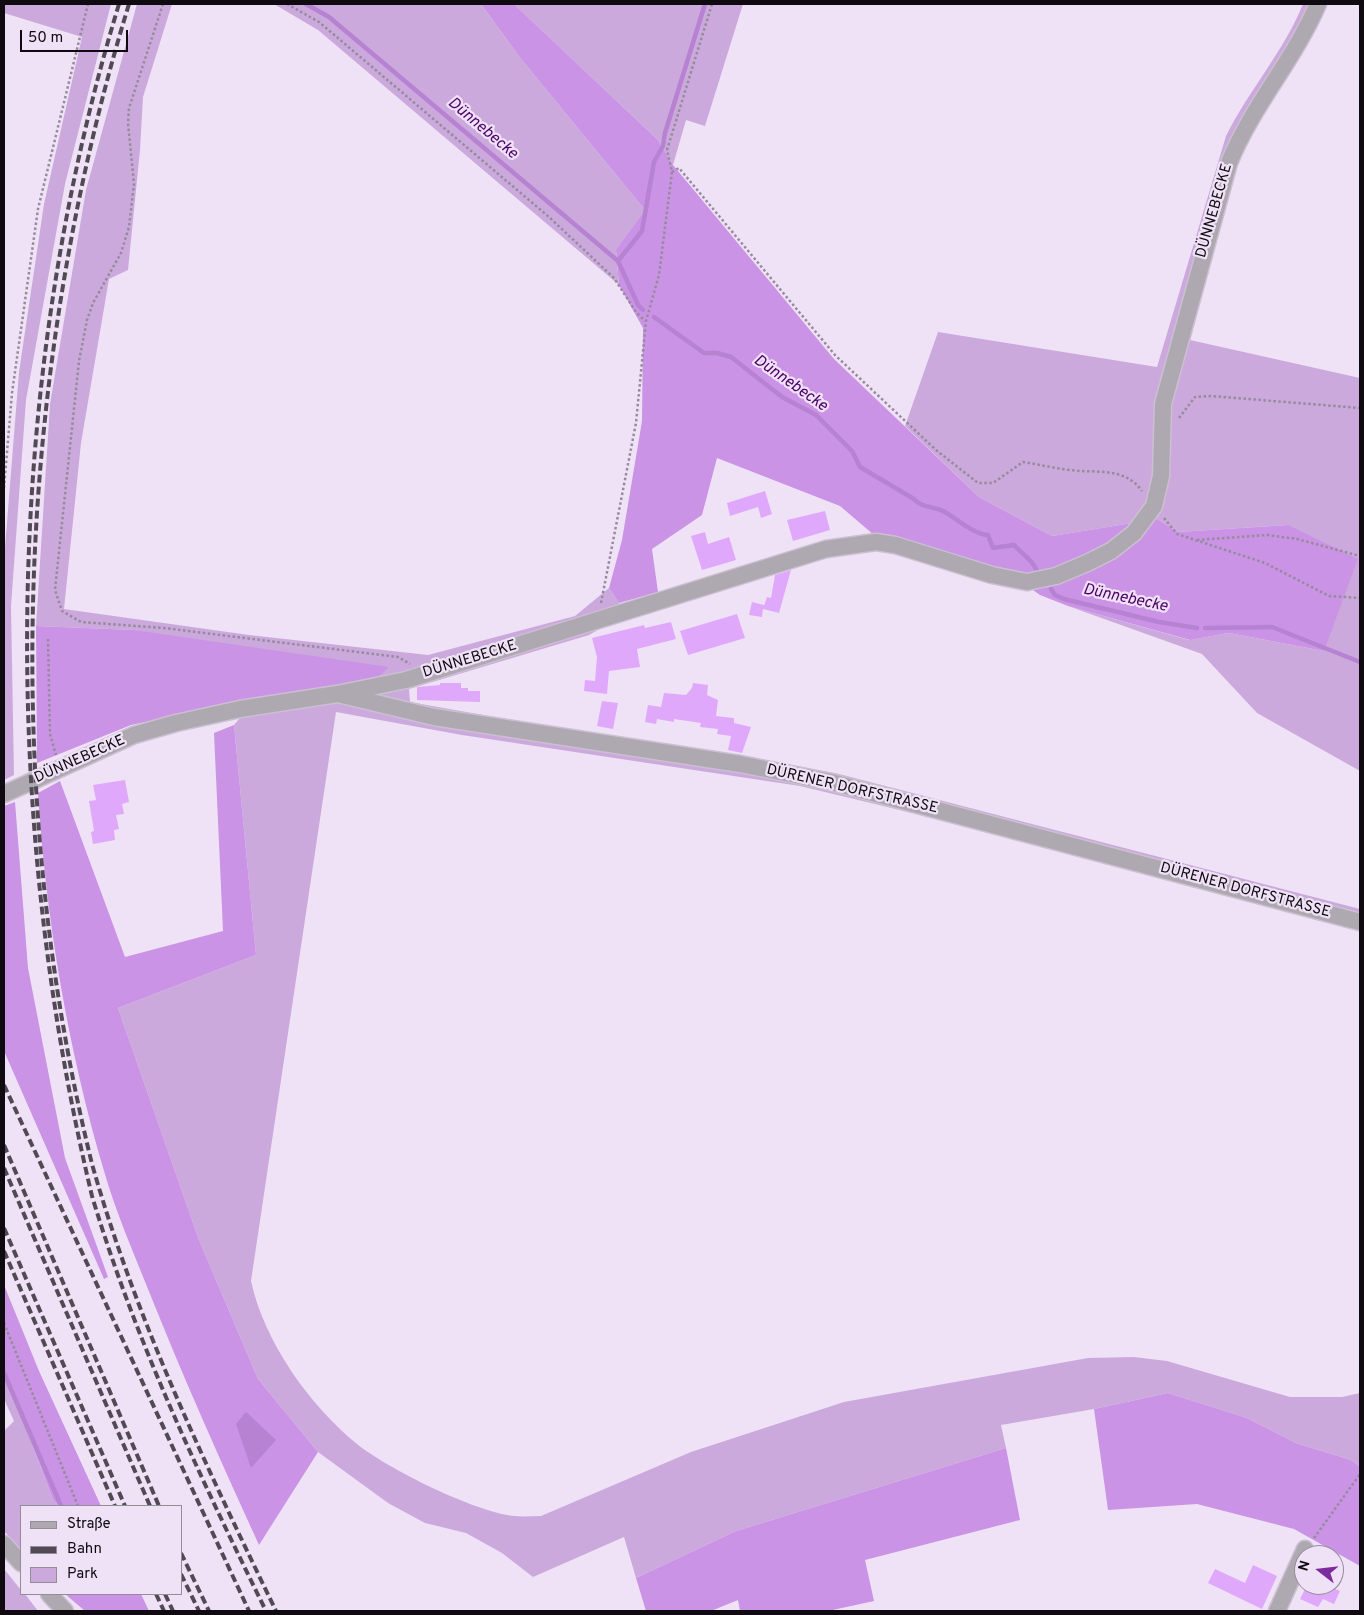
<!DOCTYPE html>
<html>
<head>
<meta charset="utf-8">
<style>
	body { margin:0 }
	#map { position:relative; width:1364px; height:1615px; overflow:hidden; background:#efe2f6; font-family:Overpass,sans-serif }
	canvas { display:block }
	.frame { position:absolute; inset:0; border:5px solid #0e0a10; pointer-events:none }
	.legend { position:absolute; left:20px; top:1505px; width:162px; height:90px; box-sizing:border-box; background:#efe2f6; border:1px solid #958c9a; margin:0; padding:6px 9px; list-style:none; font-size:15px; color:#0e0a10 }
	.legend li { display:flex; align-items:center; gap:10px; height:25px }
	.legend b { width:25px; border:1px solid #958c9a }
	.north { position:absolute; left:1294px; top:1545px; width:50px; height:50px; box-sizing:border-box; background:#efe2f6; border:1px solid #958c9a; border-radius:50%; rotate:286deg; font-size:14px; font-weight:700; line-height:20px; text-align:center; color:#0e0a10 }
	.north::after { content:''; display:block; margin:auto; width:18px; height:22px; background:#7c2c9d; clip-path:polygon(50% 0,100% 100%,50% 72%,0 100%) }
	.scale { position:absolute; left:20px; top:30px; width:108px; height:22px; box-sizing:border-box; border:2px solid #0e0a10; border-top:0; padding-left:6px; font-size:15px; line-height:18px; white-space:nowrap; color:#0e0a10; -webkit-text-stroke:4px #efe2f6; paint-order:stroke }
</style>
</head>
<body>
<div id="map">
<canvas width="1364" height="1615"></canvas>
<div class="frame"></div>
<ul class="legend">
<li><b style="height:6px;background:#aea8b1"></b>Straße</li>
<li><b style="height:6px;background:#514a54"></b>Bahn</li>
<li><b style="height:14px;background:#cca9dd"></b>Park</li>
</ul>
<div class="north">N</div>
<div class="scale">50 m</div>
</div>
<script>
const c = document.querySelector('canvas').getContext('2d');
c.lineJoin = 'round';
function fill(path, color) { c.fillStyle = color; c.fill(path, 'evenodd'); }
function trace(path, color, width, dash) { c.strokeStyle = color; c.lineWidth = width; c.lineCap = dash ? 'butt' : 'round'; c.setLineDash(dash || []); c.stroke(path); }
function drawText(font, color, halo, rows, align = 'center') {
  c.font = font + ' Overpass,sans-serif'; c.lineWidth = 4.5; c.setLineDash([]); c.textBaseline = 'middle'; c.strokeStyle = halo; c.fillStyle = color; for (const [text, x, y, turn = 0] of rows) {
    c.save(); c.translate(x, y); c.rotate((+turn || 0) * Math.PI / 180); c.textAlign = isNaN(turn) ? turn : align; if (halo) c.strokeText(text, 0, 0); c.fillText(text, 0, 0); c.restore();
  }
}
fill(new Path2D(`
	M4,4H111L65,184L26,400L11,606L14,775L4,780V560L19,372L44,204L82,37L4,13Z
	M137,4H172L143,97L140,150L128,270L109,279L81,443L64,609L249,635L428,655L575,616L609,588L619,603L610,623L589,635L409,689L410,702L607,737L743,756L839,774L1360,909V931L925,816L800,786L462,735L336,712L251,1281C264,1341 309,1405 357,1444C388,1469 475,1512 514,1516C523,1517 532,1516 541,1516L691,1452L844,1402L1088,1358L1134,1357L1167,1361L1290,1397H1342L1360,1393V1467L1351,1460L1296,1443L1247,1418L1168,1393L1094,1409L1001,1425L1006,1448L736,1531L636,1578L624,1537L533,1577L502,1553L466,1533L425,1523L388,1503L318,1452L258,1379L199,1240L118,1008L256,955L234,725L256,699L376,679L134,630L36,626L50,404L86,190Z
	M274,4H481L521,59L645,210L616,249L619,285L318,30Z
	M514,4H743L705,126L686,120L673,165L658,140Z
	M1303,4H1326L1317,24L1252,131L1235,172L1190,340L1360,378V771L1257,713L1202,654L1068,606L1189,640L1229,633L1324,651L1288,525L1178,532L1157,519L1052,536L979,497L905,426L938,332L1157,367L1226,136C1249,90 1284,51 1303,4Z
	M4,1368L53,1500L59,1506H21V1550L4,1531V1431L14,1421L4,1399Z
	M4,1569L21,1590V1594H25L38,1611H4Z`), '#cca9dd');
fill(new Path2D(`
	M481,4H514L658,140L673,165L834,359L979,497L1052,536L1157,519L1178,532L1288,525L1358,559L1324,651L1229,633L1190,640L1068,606L1040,595L1013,576L874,535L840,506L717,458L702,515L652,549L658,592L619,603L609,588L622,540L642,421L643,328L619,285L616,249L645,210L521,59Z
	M36,626L134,630L389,667L376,679L256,699L131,725L37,763Z
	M234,725L256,955L118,1008L199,1240L258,1379L318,1452L259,1545C221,1462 184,1379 150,1294C134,1254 116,1213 104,1171C68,1049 46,920 38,793L60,781L125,957L223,931L214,733Z
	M15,802L28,968L65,1158L108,1277L104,1279L4,1051V806Z
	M4,1285L39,1371L101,1506H59L53,1500L4,1368Z
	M1168,1393L1247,1418L1296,1443L1351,1460L1360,1467V1566L1294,1529L1197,1504L1108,1510L1094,1409Z
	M1006,1448L1020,1520L865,1560L874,1601L828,1611H740L738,1600L711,1611H646L636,1578L736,1531Z
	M65,1594H141L149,1611H85Z`), '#ca93e5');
fill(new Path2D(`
	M246,1412L276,1440L251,1468L236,1424Z`), '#b782d2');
trace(new Path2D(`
	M306,4L329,17L618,261L638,305L643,310
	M618,261L642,231L654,162L663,146L665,133L705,4
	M654,317L704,353H717L731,357L782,397L816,415L852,451L860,467L914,499C922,508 932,506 943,511C958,519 971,533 988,535L993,548L1014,545C1024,556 1032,559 1038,573L1042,572
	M1051,589L1055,595L1064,599L1159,622L1197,628
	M1205,628L1272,627L1360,662
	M4,1373L61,1506`), '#b782d2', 4.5);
fill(new Path2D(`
	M765,491L772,514L761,518L758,507L730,516L727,503Z
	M825,511L830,530L793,541L787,520Z
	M705,532L708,544L729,537L736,560L702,570L691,536Z
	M791,570L779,613L763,609L762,617L749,615L752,602L764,605V606L767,597L771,598L775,575Z
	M737,614L745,638L688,655L680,631Z
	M671,622L676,639L637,649L640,667L609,671L607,694L584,691L585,680L595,681L597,657L592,638L644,625L645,628Z
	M440,683H461V688H468V691H480V702L417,700V687L440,685Z
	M693,683L708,685L707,695L718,700L716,716L734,718V723L751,727L742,753L728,750L731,736L717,734L718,729L700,727L701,723L674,719V722L657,719L656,724L645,722L648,705L661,707L664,693L686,695L692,688Z
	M602,701L618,703L613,729L597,726Z
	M125,780L129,802L122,804L124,814L116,815L119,829L114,830L115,840L93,844L91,832L94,831L89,801L96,800L93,785Z
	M1253,1565L1277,1576L1262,1609L1208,1583L1215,1569L1245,1583Z
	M1307,1585H1327L1340,1591L1334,1604L1323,1599L1318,1607L1300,1599Z`), '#e0a8fb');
const minor = new Path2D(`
	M342,695L434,717L740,764L831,782L1360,922
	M4,794L134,735L176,723L240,709L337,694L406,680L826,549L876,542L895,545L992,575L1027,582L1056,576L1087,563L1111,551L1134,533L1154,506L1161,476L1163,404L1229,163C1252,106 1294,60 1318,4
	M4,1544L21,1563
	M49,1594L65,1611
	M1277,1611L1305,1549`);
trace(minor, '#cbbfd1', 19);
trace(new Path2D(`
	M163,4L129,108L128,123L134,184L129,227L121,253L93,303L87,320L79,361L55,590L62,611L81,622L164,628L398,657L410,664
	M287,4L319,22L549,217L614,278L636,312L645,321
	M672,172L679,168L835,355L936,450L978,483H993L1023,462C1042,465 1062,470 1081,471C1104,472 1127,470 1142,491
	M1179,418L1195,397L1211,396L1360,408
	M4,488L12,393L38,209L88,4
	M1164,518L1177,534L1265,563L1329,596L1360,598
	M1197,540L1267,535L1297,539L1360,556
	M601,603L636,423L646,321L659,275L672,172L667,150L712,4
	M48,639L50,734L56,755
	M4,1323L78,1506
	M1314,1538L1360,1474`), '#958b9a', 2.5, [2.5, 2.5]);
trace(minor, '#aea8b1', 16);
trace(new Path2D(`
	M119,4C3,385 0,812 92,1196C135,1340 200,1477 266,1611
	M129,4C16,372 0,791 92,1164C136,1320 206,1466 276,1611
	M4,1085L249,1611
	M4,1145L159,1506
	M4,1168L150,1506
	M4,1228L125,1506
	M4,1251L115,1506
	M181,1553L209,1611
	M181,1574L199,1611
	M156,1594L164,1611
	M165,1594L173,1611`), '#514a54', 4, [8, 4]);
drawText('15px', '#0e0a10', '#efe2f6', [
	["DÜNNEBECKE",1215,211,-74],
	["DÜNNEBECKE",470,660,-17],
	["DÜNNEBECKE",80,760,-24],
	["DÜRENER DORFSTRASSE",852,790,13],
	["DÜRENER DORFSTRASSE",1245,891,15]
]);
drawText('italic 16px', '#4d0067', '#efe2f6', [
	["Dünnebecke",482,129,40],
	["Dünnebecke",790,384,35],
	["Dünnebecke",1125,599,12]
]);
</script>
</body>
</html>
